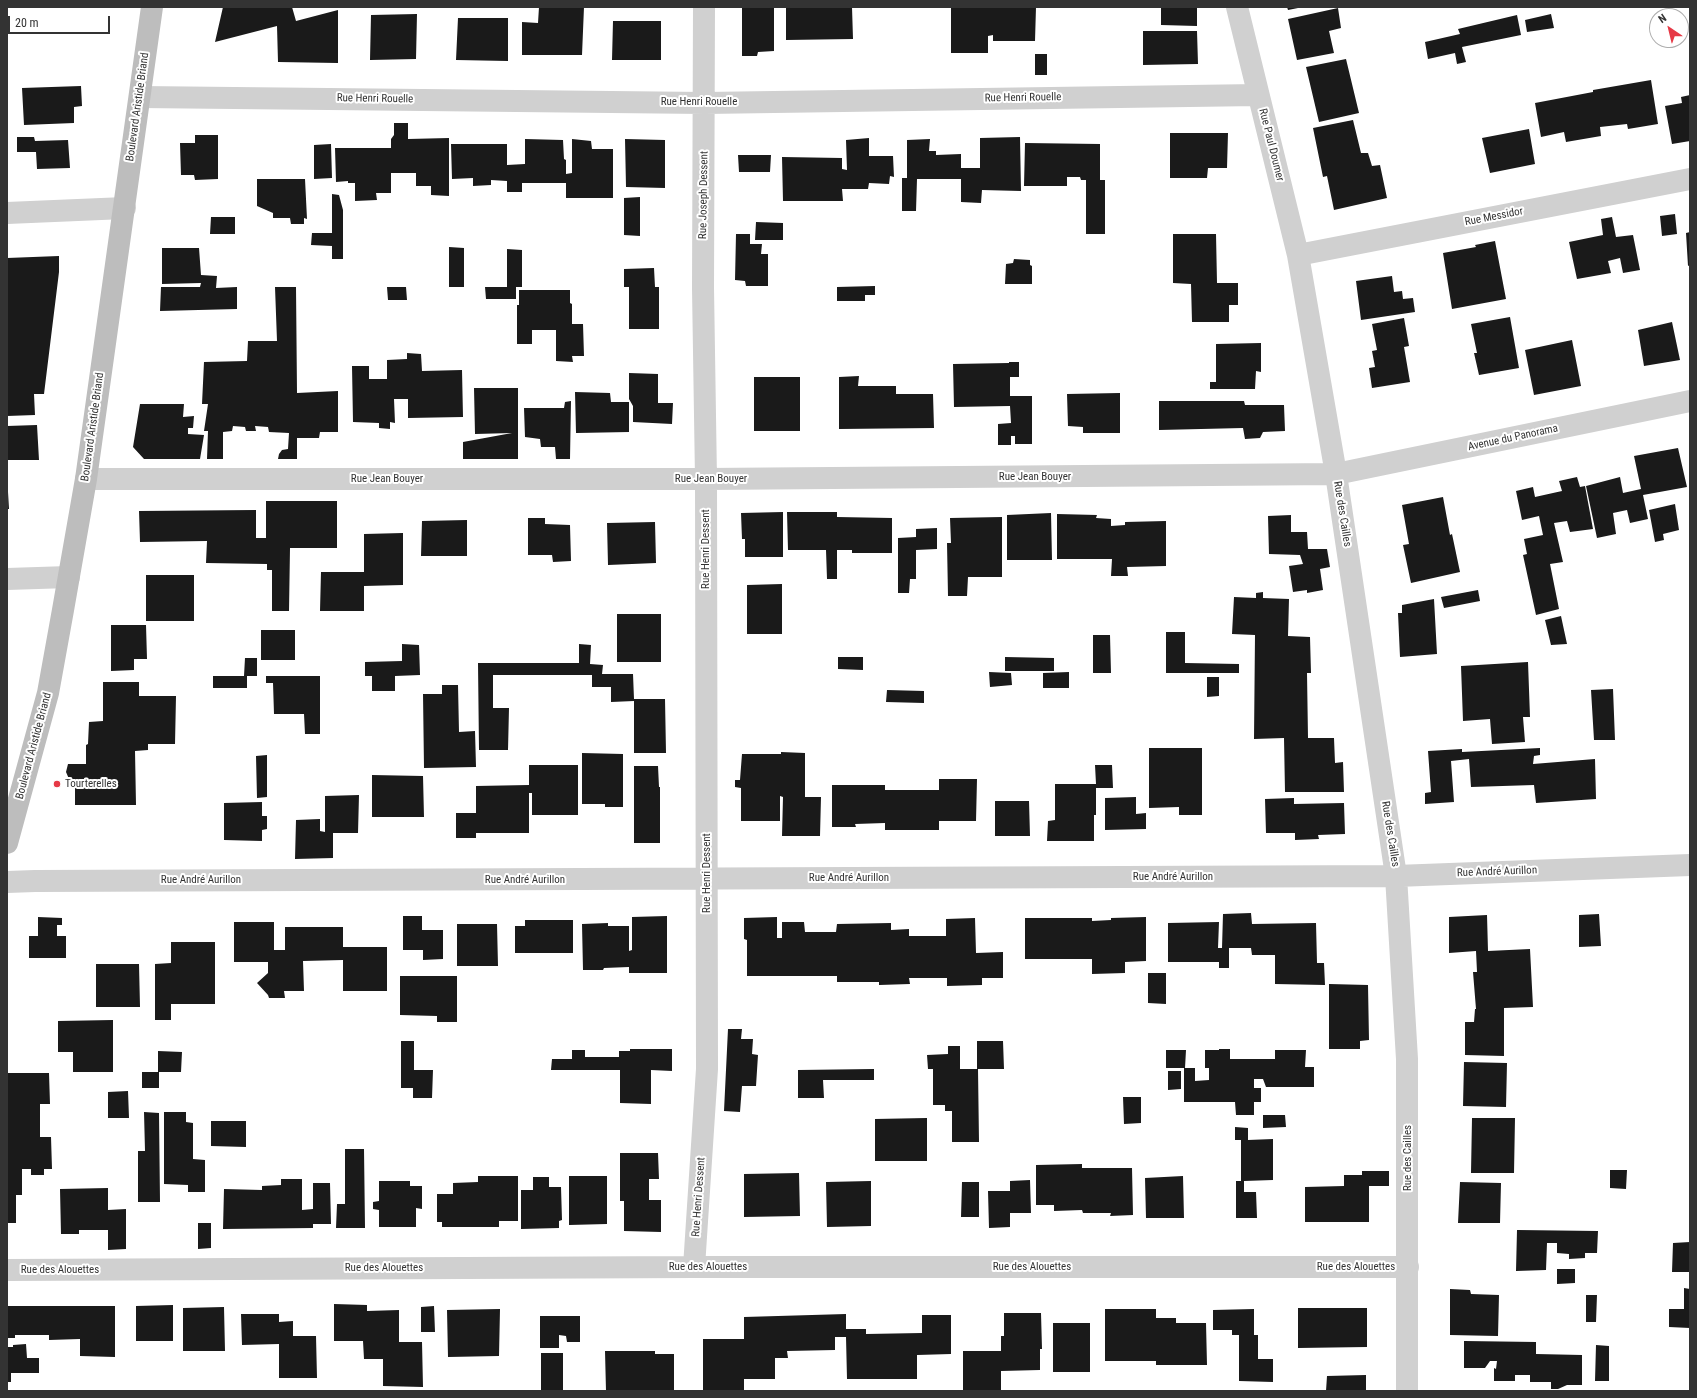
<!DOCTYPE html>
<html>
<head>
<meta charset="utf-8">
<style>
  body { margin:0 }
  #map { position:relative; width:1697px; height:1398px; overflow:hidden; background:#fff; font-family:"Roboto Condensed",sans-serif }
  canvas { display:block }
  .frame { position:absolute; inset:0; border:8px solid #333; pointer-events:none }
  .north { position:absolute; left:1649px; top:8px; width:40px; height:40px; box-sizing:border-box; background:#fff; border:1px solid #adadad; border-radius:50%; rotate:325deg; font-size:11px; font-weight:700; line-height:16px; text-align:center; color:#333 }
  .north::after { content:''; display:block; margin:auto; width:14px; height:18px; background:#e63946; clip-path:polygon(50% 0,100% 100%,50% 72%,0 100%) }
  .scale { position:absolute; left:8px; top:16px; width:102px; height:18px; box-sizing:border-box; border:2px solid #333; border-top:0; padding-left:5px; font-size:12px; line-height:14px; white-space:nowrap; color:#333; -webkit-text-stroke:3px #fff; paint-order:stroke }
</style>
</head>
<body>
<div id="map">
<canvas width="1697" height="1398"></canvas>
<div class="frame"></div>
<div class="north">N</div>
<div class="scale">20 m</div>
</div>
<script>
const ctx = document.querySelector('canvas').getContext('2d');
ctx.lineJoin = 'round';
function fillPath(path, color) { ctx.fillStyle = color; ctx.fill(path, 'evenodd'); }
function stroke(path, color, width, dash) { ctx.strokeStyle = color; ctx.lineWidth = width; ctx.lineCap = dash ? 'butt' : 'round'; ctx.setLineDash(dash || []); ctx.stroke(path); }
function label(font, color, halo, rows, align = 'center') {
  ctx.font = font + ' "Roboto Condensed",sans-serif'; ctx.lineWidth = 4; ctx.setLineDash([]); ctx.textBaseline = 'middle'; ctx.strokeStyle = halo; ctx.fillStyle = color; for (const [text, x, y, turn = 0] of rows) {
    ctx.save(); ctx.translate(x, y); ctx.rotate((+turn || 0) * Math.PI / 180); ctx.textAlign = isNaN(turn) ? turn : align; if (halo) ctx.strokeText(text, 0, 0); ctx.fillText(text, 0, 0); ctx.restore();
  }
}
const building = new Path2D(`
  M223 7H292L296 21 338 10V63L278 62 277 26 215 42Z
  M539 7H584L582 55H522V22L538 23Z
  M742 7H774V51L758 52 757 56H742Z
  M786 7H852L853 39 786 40Z
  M951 7H1036L1035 41H993V35L988 36V53H951Z
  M1161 7 1197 8V26L1161 25Z
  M1287 7H1298V8L1288 10Z
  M1338 8 1341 28 1329 31 1334 53 1297 60 1288 19Z
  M417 14 416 59 370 60 371 15Z
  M1551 14 1554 28 1527 32 1525 20Z
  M1517 15 1521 35 1462 47 1466 62 1457 64 1455 53 1428 59 1425 42 1460 34 1458 29Z
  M458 18H508V61L456 60Z
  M613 21H661V60H612Z
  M1143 31H1197L1198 64 1143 65Z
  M1035 54H1047V75H1035Z
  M1346 59 1359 113 1319 122 1306 67Z
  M1651 80 1658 124 1628 129 1627 124 1600 127 1601 136 1566 142 1564 132 1541 137 1535 103 1593 92V90Z
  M81 86 82 106 74 107V123L24 125 22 88Z
  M1690 95V141L1672 144 1665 106 1682 103 1681 97Z
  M1353 120 1361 153H1368L1372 166 1380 165 1387 198 1334 210 1327 176 1323 177 1313 128Z
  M394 123H408V139L449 138V196L431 195V186H416V173H391V193H376L377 200 355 201V183H348V181L336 182 335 148H391V139L394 135Z
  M1529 129 1535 164 1490 173 1482 138Z
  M1170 133H1228L1227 168H1208L1207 178H1170Z
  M195 135H218V179L195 180 194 175H181L180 143H195Z
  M17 137H34L35 141 68 140 70 168 37 169 36 152H17Z
  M1020 137 1021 191 982 190 981 203 961 202V179H917L916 211H902V178H907V140L930 139 929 151H936V155L961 154V168H980V138Z
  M869 138V156H893L894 177 890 176 889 184 869 183 868 189H842L843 201H783L782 157 842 158V169L847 170 846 140Z
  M525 139 563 140 564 159 566 160V174L572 173V139L591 141 592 149H613V198H566V183H522V192H507V181L491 180V185L473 186V178L452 179 451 144H507V165L525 164Z
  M625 139 665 140V188L626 187Z
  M1025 143 1100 144V180H1105V234H1086V180H1081L1080 177H1067V186H1024Z
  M331 144 332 178 314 179V145Z
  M738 155H771L770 172H739Z
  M257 179H305L307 219 304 218V224H291L290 218H273V213L257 206Z
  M332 194 339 195 343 210V259H332V246L311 245 312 233H332Z
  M640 197V236L624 235V198Z
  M1675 214 1677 234 1662 236 1660 216Z
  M211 217H235V234H210Z
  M1612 217 1616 237 1633 235 1640 270 1623 273 1620 258 1608 261 1611 273 1577 279 1569 242 1603 235 1601 219Z
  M756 222 783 223V240H755Z
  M1690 232V265L1688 266 1686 233Z
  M736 234H750V244H762L761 254H768V286H746L745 281 735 280Z
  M1173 234H1216L1217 283H1238V305H1229V322H1192L1191 284 1173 283Z
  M1495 241 1506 299 1452 309 1443 253 1476 247 1475 245Z
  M449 247 464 248V287H449Z
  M162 248H199L201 275 217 276 216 288 237 287V309L160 311 161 287H200L201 283 162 284Z
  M507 249 522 250V287H516V299H486L485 287H507Z
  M59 256V272L44 394H34L35 415 7 416V258Z
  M1014 259 1030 260V265L1032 266V284H1005L1006 264 1013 263Z
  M654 268 655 287H659V329H629V287H624V269Z
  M1392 276 1394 292 1402 291 1403 299 1413 298 1415 312 1361 320 1356 281Z
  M875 286V295H865V301H837V287Z
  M275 287H296L297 393 338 391V432H320L319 438H297V459H278L279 454 282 450 288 449 289 433 269 432 268 427 255 426 256 431H246L245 427 233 426 232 431 223 432V459H207L208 431H204L208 404H202L204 362 247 361 248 341H277Z
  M387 287H406L407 300H388Z
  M519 290H570V303L572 304V324H583L584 356H572L573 362 556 361V330H532V344H517V305H519Z
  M1510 317 1519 368 1479 375 1474 353H1477L1471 324Z
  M1404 318 1409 346 1404 347 1410 382 1372 388 1369 368 1375 367 1372 351 1377 350 1372 324Z
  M1672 322 1680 360 1644 366 1638 330Z
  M1572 340 1581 386 1534 395 1525 350Z
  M1261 343V372L1256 371 1255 389H1210V382H1216V344Z
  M407 353 421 354 422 371 462 370 463 417 408 418V399H394L395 423 390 422V429L379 428V423L353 422 352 366H369V379H387V360L407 359Z
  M1009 362H1019V377H1010V396H1032V444H1015V436H1011V445H998V424L1011 423 1010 406 954 407 953 364 1009 363Z
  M629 373 658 374V403H673L672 424 633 422V406L629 399Z
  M859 376 858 386H896V394H933L934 428 839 429V377Z
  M754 377H800V431H754Z
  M474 388H518V459H463V442L512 433 475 434Z
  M575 392 610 393 611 402H629V432L576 433Z
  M1120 393V433H1083V427L1068 426 1067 394Z
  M571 401 570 459H556L555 447H541L540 439 525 437 524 408H564L565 402Z
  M1159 401H1244L1245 405H1284L1285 431 1263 432 1260 438 1245 439 1243 428 1159 430Z
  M140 404H184L183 417 194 416 193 428H188V434L204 435 200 459H144L133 447Z
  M37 425 39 460H7V426Z
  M1678 448 1687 487 1643 495 1648 519 1630 523 1627 510 1613 513 1616 534 1597 538 1586 486 1620 477 1623 493 1641 489 1634 456Z
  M1577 477 1580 487 1585 486 1593 529 1570 532 1567 521 1554 523 1563 562 1550 564 1559 609 1536 615 1523 555 1527 554 1524 539 1543 535 1539 516 1522 520 1516 491 1533 487 1535 497 1562 491 1559 481Z
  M7 492H8L9 509H7Z
  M1443 497 1450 535 1452 534 1460 572 1411 583 1403 545 1409 544 1402 505Z
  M266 501H337V548H290L289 611H272V570H267V564L206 563 207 541 140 542 139 511 256 510V538H266Z
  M1675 504 1679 530 1663 534 1664 540 1655 542 1649 510Z
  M783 512V557H745V539H742L741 513Z
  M787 512H837V517L892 518V553H852V550H837V579H827L826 550H788Z
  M1051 513 1052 560H1007V515Z
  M1057 514 1097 515 1096 518 1111 519V526L1125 525V522L1166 521V566L1127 567 1128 576H1111L1112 559H1057Z
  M1291 515V532H1307L1308 549H1327L1330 567 1320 569 1323 590 1307 593V590L1293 592 1289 566 1303 564 1300 555 1269 554 1268 516Z
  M1002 517V577H968L967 596H948L947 543H951L950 518Z
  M528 518H545V524L570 525 571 561 553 562 552 555H528Z
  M467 520V556H421L422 521Z
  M655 522 656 563 608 565 607 523Z
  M937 528V549L916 550V579H910L909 593H898V538L916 537V529Z
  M403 533V585L364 586V611H320L321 572H364V534Z
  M146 575H194V621H146Z
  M782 584V634H747V585Z
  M1478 590 1480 601 1444 608 1441 597Z
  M1263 592V598L1289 599 1288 636 1310 637 1311 673H1307L1308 738H1334L1335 763 1343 762 1344 792H1285L1284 738 1254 739 1255 635 1232 634 1234 597 1256 598V593Z
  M1434 599 1437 654 1400 657 1398 613H1402V605Z
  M617 614H661V662H617Z
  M1561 616 1567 644 1551 645 1545 620Z
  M111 625H146L147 659H134V670L111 671Z
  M261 630H295V660H261Z
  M1166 632H1185V663L1239 664V673H1166Z
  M1093 635H1110L1111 673H1093Z
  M402 644 419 645 420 675 395 676V691H372V676H365V662L402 661Z
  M579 644 591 645 590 664 603 665 602 674H633L634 699H665L666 753H634V701L611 702V687H592V675H493V708H509L508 750H479L478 663H579Z
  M838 657H863V670L838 669Z
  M1005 657 1054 658V671H1005Z
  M245 658H257V676H247V688H213V676H244Z
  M1528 662 1530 717H1523L1525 742 1492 744 1490 719 1463 721 1461 666Z
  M989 672 1011 673 1012 685 990 687Z
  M1069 672V688H1043V673Z
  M266 676H320V734H305L304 714H274L273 683H266Z
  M1207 677H1219V696L1207 697Z
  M103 682H139V696H176L175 744H148V750L135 751 136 805H75V779H69L66 772 68 764H86V745L88 744 89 722 103 721Z
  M442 685H458L459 732 475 731 476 767 424 768 423 694H442Z
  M1613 689 1615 740H1594L1591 690Z
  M887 690 924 691V703L886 702Z
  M1149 748H1202V815H1179V807L1149 808Z
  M1540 748V755L1534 756 1533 764 1595 759 1596 799 1536 803 1534 785 1471 787 1469 759 1451 761 1454 802 1425 804V793L1431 792 1428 751 1462 749V752Z
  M781 752 805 753V797H821L820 836H782L783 797 780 796V821H741V788L735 787V780H740L742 754H781Z
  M582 753 623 754V807H605V804H582Z
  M267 755V797L257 798 256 756Z
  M529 765H578V815H532V793H529V833H476V838H456V813H476V786L529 785Z
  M1095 765H1112L1113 788H1096V815H1094V841H1047L1048 821 1055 820V784H1096Z
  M634 766H658L659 787H660V843H634Z
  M372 775 423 776 424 817H372Z
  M939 779H977L976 821H939V830H885V823L855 824 856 827H832V785H885V790H939Z
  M359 795 358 833H333V858L295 859 296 820 320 819V831L325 832V796Z
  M1136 797V814L1146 813V829L1105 830V798Z
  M1294 798V804L1344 803 1345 834 1318 835 1319 839 1295 840V833H1266L1265 799Z
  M995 801H1029L1030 836H995Z
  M262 802V816H267V829L262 830V841L224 840V803Z
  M1251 913 1252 924 1316 923 1317 963H1324L1325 985 1275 984V955H1252L1251 948H1229V968H1219V962H1168V923L1219 922 1218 948H1222L1223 914Z
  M1599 914 1601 946 1579 947V915Z
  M1487 915 1488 951 1530 949 1533 1007 1504 1008V1056L1465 1055V1022H1474L1475 1009H1476L1473 972H1477L1476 951 1449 953V917Z
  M403 916H422V930H443V959L423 960V950H403Z
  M667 916V973H629V967L604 968 603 970H583L582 924 608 923V926H629V951L632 950V917Z
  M38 917 62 918V925H57V936H66V958H29V936H38Z
  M777 917V938H782V922H804L805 932H836L837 924 891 923V930L909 929V936H946V919L975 918 976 953 1003 952V978H982V985L947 986V978H909L910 984 879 985V982H837V976H747V940L744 939V918Z
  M1146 917V961L1125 962V973L1092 974V959H1025V918H1092V921L1111 920V918Z
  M525 920H573V953H515V926H525Z
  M234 922H274V950H285V927H343V947H387V991H343V960L303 961 304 991H284L285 998H269L268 995 257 983 268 973V962H234Z
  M457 924H497L498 966H457Z
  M171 942H215V1004H171V1020H155V964L171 963Z
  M96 964H139L140 1007H96Z
  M1148 973H1166V1004L1148 1003Z
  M400 976H457V1022H437V1016L400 1015Z
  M1329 984 1368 985 1369 1040 1360 1041V1049H1329Z
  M113 1020V1072H73V1052H58V1021Z
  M728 1029H742L741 1039H753L752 1054 758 1055 756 1086H742L740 1112 724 1111Z
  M401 1041H414V1070H433L432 1098H413V1088H401Z
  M977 1041H1003L1004 1069H978L979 1142H952V1111H945V1105H933V1069H928L927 1055 948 1054V1046H960V1069H977Z
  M630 1049H672V1071L651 1070V1104L620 1103V1070H551L552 1059H572V1050H585V1057H619V1051H630Z
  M1219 1049H1230V1059H1275V1050H1306L1305 1067H1314V1087H1266L1263 1079H1254V1088H1261V1102H1254V1115H1236L1235 1102H1184V1068H1166V1050H1186L1185 1068H1195V1081L1209 1080V1068H1205V1050H1219Z
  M158 1051 182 1052 181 1072H159V1088H142V1072H158Z
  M1464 1062 1507 1063 1506 1107 1463 1106Z
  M874 1069V1080H823L824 1098H798V1070Z
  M1168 1071H1181V1089L1168 1090Z
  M7 1073H49L50 1104H40V1137H51L52 1169H44V1175H31V1169H22V1195H16V1223H7Z
  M128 1091 129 1118H108V1092Z
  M1123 1097H1141V1123L1124 1124Z
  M144 1112 159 1113 160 1202H138V1151H145Z
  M164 1112H186V1122L193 1123V1159L205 1160V1192H188V1185L164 1184Z
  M1263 1115H1285L1286 1127 1263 1128Z
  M927 1118V1161H875V1119Z
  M1472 1118H1515L1514 1173H1471Z
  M211 1121H246V1147L211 1146Z
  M1235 1127 1248 1128V1140L1273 1139V1180L1244 1181V1192H1256L1257 1218H1236V1181H1241V1140H1235Z
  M345 1149H364L365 1228H336L337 1204H345Z
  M620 1153H658L659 1179H649V1200H661V1232L624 1231V1201H620Z
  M1082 1164V1168H1132L1133 1215 1110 1216 1111 1213H1083L1082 1210 1054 1211V1205H1036V1165Z
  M1610 1170H1627L1626 1189 1610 1188Z
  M1362 1171H1389V1186H1369V1222H1305V1187L1344 1186V1175H1362Z
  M799 1173 800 1216 744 1217V1174Z
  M478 1176H518V1221H499V1227H442V1222H437V1194H453V1183L478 1182Z
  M569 1176H607V1224L569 1225Z
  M1183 1176 1184 1218H1146L1145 1178Z
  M533 1177H549V1187H561L562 1220 559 1221V1228L521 1229V1190H533Z
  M281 1179H302V1210L313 1209V1183H330L331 1224H313V1228L223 1229 224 1189 262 1190V1186L281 1185Z
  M1030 1180 1031 1213H1010V1227L989 1228 988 1191H1010V1181Z
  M379 1181H410V1186H422V1209L416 1208V1227H379V1210L373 1209V1202L379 1201Z
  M871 1181V1226L827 1227 826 1182Z
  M962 1182H979V1217H961Z
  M1460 1182 1501 1183 1500 1223H1458Z
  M108 1188V1210L126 1209V1249L108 1250V1230H79V1234H61L60 1189Z
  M198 1223H211V1248L198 1249Z
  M1517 1230 1598 1231 1597 1253H1585V1258L1569 1259V1254L1557 1253V1243H1547L1546 1270 1516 1271Z
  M1690 1242V1272H1672L1673 1243Z
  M1557 1269H1575V1283L1557 1284Z
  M1684 1288 1690 1289V1328L1669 1327V1309H1684Z
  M1450 1289 1470 1290 1471 1294 1499 1295 1498 1336 1450 1335Z
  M1586 1295H1597L1596 1322H1586Z
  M334 1304 367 1305V1311L399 1310V1342H422L423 1387 383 1386V1359H364L363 1341H334Z
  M173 1305V1341H136V1306Z
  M7 1306H115V1357L80 1356V1339L49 1340V1335H15V1338H7Z
  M434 1306 435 1332H421V1307Z
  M224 1307 225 1351H183V1308Z
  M1298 1308H1367V1347L1298 1348Z
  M500 1309 499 1356 448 1357 447 1310Z
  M1105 1309H1156V1318H1176V1323H1206L1207 1365H1156V1361H1105Z
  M1254 1309V1335H1258V1359H1273V1382L1239 1381V1335H1232V1330H1213V1310Z
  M1004 1313H1041L1042 1349H1040V1370L1001 1371V1391H963V1351H1001V1336H1004Z
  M241 1314H279V1322L293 1321V1336H316L317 1378H279V1344L242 1345Z
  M846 1314V1329H866V1334L922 1333V1315H951V1354L917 1355V1379H847L846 1337H835V1350L787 1351 788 1358H775V1379H744V1391H703V1339H744V1317Z
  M540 1316H580V1342H567L566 1336 559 1335V1348H540Z
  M1053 1323H1090V1372H1053Z
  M1464 1341 1536 1342V1354L1582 1355V1385H1567L1558 1389H1551V1382H1530V1375H1515V1381H1494V1368L1496 1369 1497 1361H1490L1485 1368H1464Z
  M26 1344 27 1358H39V1373H11V1382H7V1347H13V1345Z
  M1596 1345 1609 1346V1381H1595Z
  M605 1351H655V1354H674V1391H606Z
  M541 1353H563V1391H541Z
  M1366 1375V1391H1326L1327 1376Z`);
const minor = new Path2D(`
  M1237 7 1298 255 1336 474 1396 876 1407 1059V1391
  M140 97 705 103 1258 95
  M7 213 125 208
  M1298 255 1690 179
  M86 479H706L1336 474 1690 401
  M7 579 69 577
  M7 882 35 881 1396 876 1690 865
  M694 1267 707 1069 706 479 703 288 704 7
  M7 1270 694 1267H1408`);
const secondary = new Path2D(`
  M7 843 48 693 63 610 86 479 152 7`);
const markers = [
  [57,784,4,"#e63946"]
];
const streetNames = [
  ["Rue Henri Rouelle",1023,98,-1],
  ["Rue Henri Rouelle",375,99,1],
  ["Rue Henri Rouelle",699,102],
  ["Boulevard Aristide Briand",138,107,-82],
  ["Rue Paul Doumer",1271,145,76],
  ["Rue Joseph Dessent",704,195,-89],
  ["Rue Messidor",1494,217,-11],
  ["Boulevard Aristide Briand",93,427,-82],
  ["Avenue du Panorama",1513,438,-12],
  ["Rue Jean Bouyer",1035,477],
  ["Rue Jean Bouyer",387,479],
  ["Rue Jean Bouyer",711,479],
  ["Rue des Cailles",1342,514,81],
  ["Rue Henri Dessent",706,549,-90],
  ["Boulevard Aristide Briand",34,746,-75],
  ["Rue des Cailles",1390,834,81],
  ["Rue André Aurillon",1497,872,-2],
  ["Rue Henri Dessent",707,873,-90],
  ["Rue André Aurillon",1173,877],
  ["Rue André Aurillon",849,878],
  ["Rue André Aurillon",201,880],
  ["Rue André Aurillon",525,880],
  ["Rue des Cailles",1408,1158,-90],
  ["Rue Henri Dessent",699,1197,-86],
  ["Rue des Alouettes",708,1267],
  ["Rue des Alouettes",1032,1267],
  ["Rue des Alouettes",1356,1267],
  ["Rue des Alouettes",384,1268],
  ["Rue des Alouettes",60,1270]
];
const poiNames = [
  ["Tourterelles",65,784]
];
fillPath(building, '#1a1a1a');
stroke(minor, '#d0d0d0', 22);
stroke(secondary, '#bdbdbd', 22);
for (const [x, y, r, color] of markers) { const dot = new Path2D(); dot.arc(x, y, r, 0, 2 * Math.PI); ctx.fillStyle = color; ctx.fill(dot); stroke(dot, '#fff', 1.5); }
label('11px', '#333', '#fff', streetNames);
label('11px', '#333', '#fff', poiNames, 'left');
</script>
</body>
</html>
